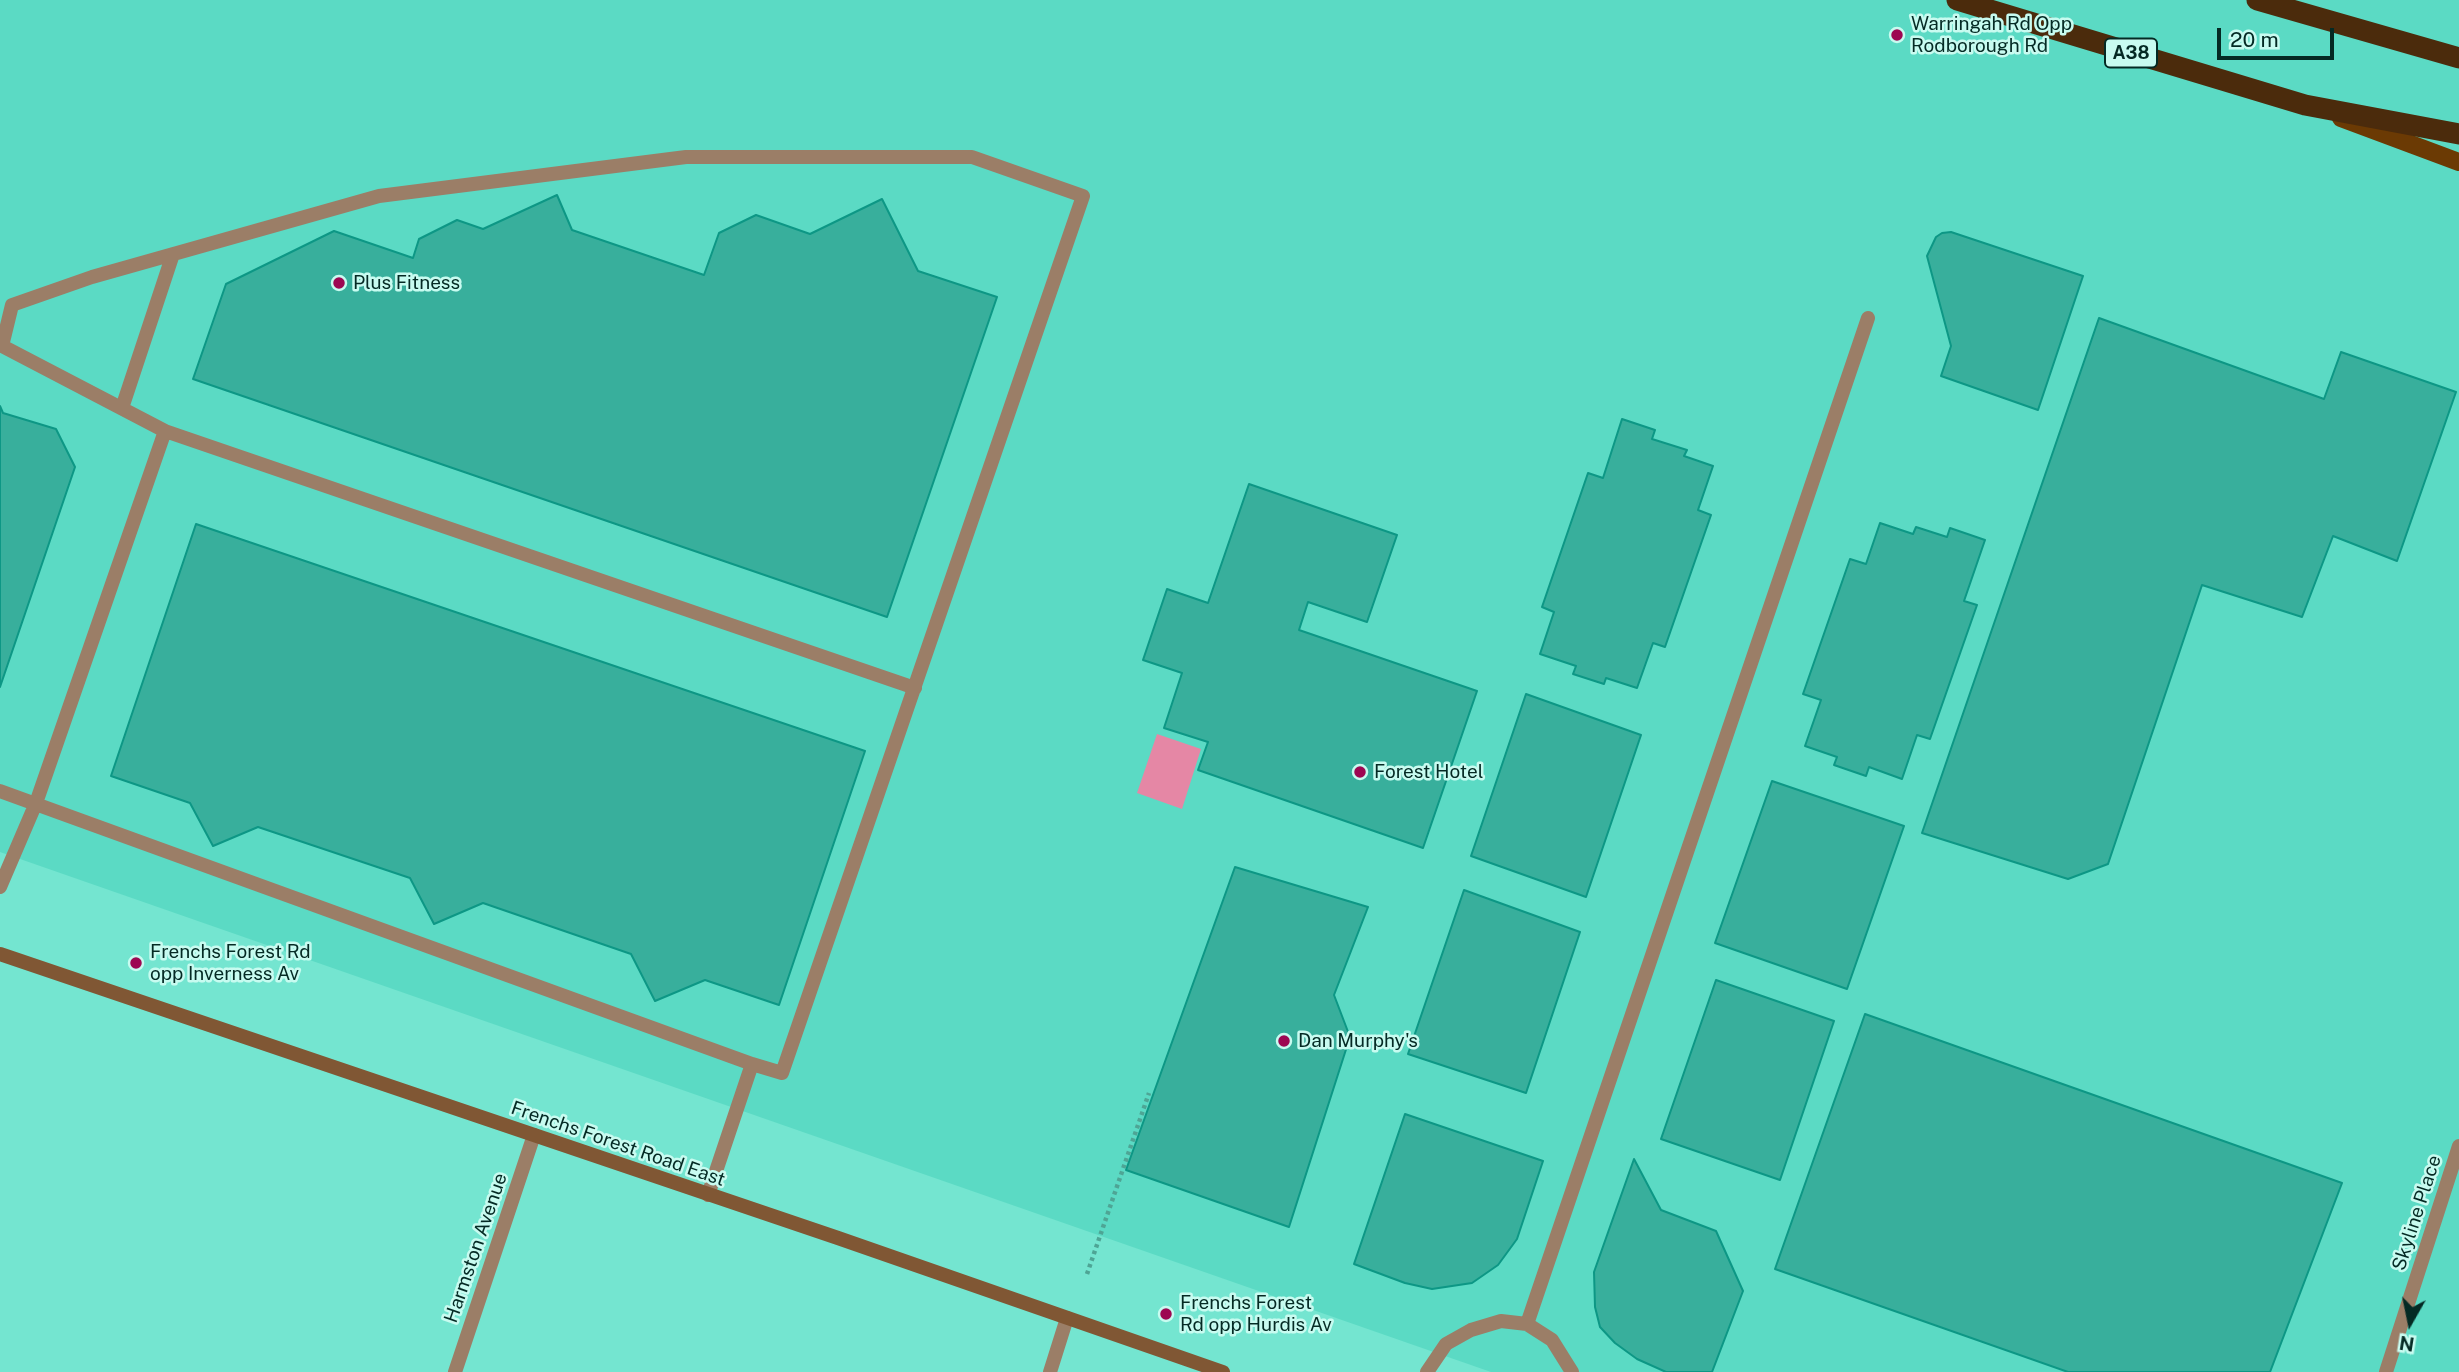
<!DOCTYPE html>
<html>
<head>
<meta charset="utf-8">
<style>
  body { margin:0 }
  #map { position:relative; width:2459px; height:1372px; overflow:hidden; background:#74e5d0; font-family:"Public Sans",sans-serif }
  canvas { display:block }
  .north { position:absolute; left:2375px; top:1288px; width:70px; height:70px; -webkit-text-stroke:5px #c8fbf0; paint-order:stroke; rotate:189deg; font-size:19px; font-weight:700; line-height:28px; text-align:center; color:#042a24 }
  .north::after { content:''; display:block; margin:auto; width:24px; height:32px; background:#042a24; clip-path:polygon(50% 0,100% 100%,50% 72%,0 100%) }
  .scale { position:absolute; left:2217px; top:28px; width:117px; height:32px; box-sizing:border-box; border:4px solid #042a24; border-top:0; padding-left:9px; font-size:21px; line-height:24px; white-space:nowrap; color:#042a24; -webkit-text-stroke:5px #c8fbf0; paint-order:stroke }
</style>
</head>
<body>
<div id="map">
<canvas width="2459" height="1372"></canvas>
<div class="north">N</div>
<div class="scale">20 m</div>
</div>
<script>
const ctx = document.querySelector('canvas').getContext('2d');
ctx.lineJoin = 'round';
function fillPath(path, color) { ctx.fillStyle = color; ctx.fill(path, 'evenodd'); }
function stroke(path, color, width, dash) { ctx.strokeStyle = color; ctx.lineWidth = width; ctx.lineCap = dash ? 'butt' : 'round'; ctx.setLineDash(dash || []); ctx.stroke(path); }
function label(font, color, halo, rows, align = 'center') {
  ctx.font = font + ' "Public Sans",sans-serif'; ctx.lineWidth = 5; ctx.setLineDash([]); ctx.textBaseline = 'middle'; ctx.strokeStyle = halo; ctx.fillStyle = color; for (const [text, x, y, turn = 0] of rows) {
    ctx.save(); ctx.translate(x, y); ctx.rotate((+turn || 0) * Math.PI / 180); ctx.textAlign = isNaN(turn) ? turn : align; if (halo) ctx.strokeText(text, 0, 0); ctx.fillText(text, 0, 0); ctx.restore();
  }
}
const built = new Path2D(`
  M0 0H2459V1372H1491L0 852Z`);
const green = new Path2D(`
  M1157 734 1201 749 1182 809 1137 793Z`);
const building = new Path2D(`
  M557 195 572 230 704 275 719 233 756 215 810 234 882 199 918 271 997 297 887 617 193 379 226 284 334 231 413 258 419 239 457 220 483 229Z
  M1951 232 2083 276 2038 410 1941 376 1951 346 1927 256 1936 237 1942 233Z
  M2099 318 2324 399 2341 352 2456 392 2397 561 2333 536 2302 617 2202 585 2108 864 2068 879 1922 833Z
  M0 406 3 413 56 429 75 467 0 687Z
  M1622 419 1655 430 1652 439 1687 450 1684 456 1713 466 1698 510 1711 515 1665 647 1653 643 1637 688 1606 678 1604 684 1573 674 1576 666 1540 654 1554 612 1542 607 1588 473 1603 478Z
  M1249 484 1397 535 1367 622 1308 602 1299 630 1477 691 1423 848 1198 770 1208 742 1164 728 1182 673 1143 660 1167 589 1208 603Z
  M1880 523 1913 534 1916 527 1947 537 1950 528 1985 540 1964 601 1977 605 1930 739 1917 735 1902 779 1869 767 1866 776 1834 765 1837 757 1805 746 1821 700 1803 694 1850 559 1866 564Z
  M196 524 865 751 779 1005 705 980 655 1001 631 954 483 903 434 924 410 878 258 827 213 846 190 803 111 776Z
  M1526 694 1641 735 1586 897 1471 856Z
  M1772 781 1904 826 1847 989 1715 943Z
  M1235 867 1368 907 1334 995 1350 1037 1289 1227 1126 1170Z
  M1464 890 1580 932 1526 1093 1408 1054Z
  M1716 980 1834 1021 1780 1180 1661 1139Z
  M1865 1014 2342 1183 2270 1372H2068L1775 1269Z
  M1405 1114 1543 1161 1517 1239 1498 1265 1472 1283 1432 1289 1405 1283 1354 1264Z
  M1634 1159 1661 1210 1716 1231 1743 1291 1712 1372H1666L1637 1359 1615 1343 1600 1327 1595 1307 1594 1272Z`);
const path = new Path2D(`
  M1087 1274 1149 1093`);
const lane = new Path2D(`
  M122 408 173 254
  M0 791 752 1064 782 1073 1083 196 972 157H686L379 196 92 277 12 305 2 346 165 431
  M0 887 36 803 165 431 915 688
  M708 1195 752 1064
  M1527 1324 1868 318
  M1427 1372 1446 1344 1471 1330 1501 1321 1527 1324 1552 1340 1572 1372`);
const street = new Path2D(`
  M455 1372 534 1135
  M1050 1372 1067 1318
  M2386 1372 2459 1146`);
const secondary = new Path2D(`
  M0 954 838 1238 1223 1372`);
const primary = new Path2D(`
  M2341 118 2459 162`);
const highway = new Path2D(`
  M1957 0 2305 105 2459 134
  M2257 0 2459 58`);
const markers = [
  [1897,35,7,"#9d0752"],
  [339,283,7,"#9d0752"],
  [1360,772,7,"#9d0752"],
  [136,963,7,"#9d0752"],
  [1284,1041,7,"#9d0752"],
  [1166,1314,7,"#9d0752"]
];
const shields = [
  [2131,53,52]
];
const shieldNames = [
  ["A38",2131,53]
];
const poiNames = [
  ["Warringah Rd Opp",1911,24],
  ["Rodborough Rd",1911,46],
  ["Plus Fitness",353,283],
  ["Forest Hotel",1374,772],
  ["Frenchs Forest Rd",150,952],
  ["opp Inverness Av",150,974],
  ["Dan Murphy's",1298,1041],
  ["Frenchs Forest",1180,1303],
  ["Rd opp Hurdis Av",1180,1325]
];
const streetNames = [
  ["Frenchs Forest Road East",618,1144,19],
  ["Skyline Place",2417,1213,-72],
  ["Harmston Avenue",476,1248,-71]
];
fillPath(built, '#5bdac4');
fillPath(green, '#e587a5');
fillPath(building, '#38af9c');
stroke(building, '#0d9785', 2);
stroke(path, '#4ea595', 4.5, [3.5, 3.5]);
stroke(lane, '#9b7e67', 14);
stroke(street, '#9b7e67', 14);
stroke(secondary, '#805734', 14);
stroke(primary, '#6b3a04', 18);
stroke(highway, '#4b2b0c', 21);
for (const [x, y, r, color] of markers) { const dot = new Path2D(); dot.arc(x, y, r, 0, 2 * Math.PI); ctx.fillStyle = color; ctx.fill(dot); stroke(dot, '#c8fbf0', 2.5); }
for (const [x, y, w] of shields) { const box = new Path2D(); box.roundRect(x - w / 2, y - 14.5, w, 29, 5); ctx.fillStyle = '#c8fbf0'; ctx.fill(box); stroke(box, '#042a24', 2); }
label('bold 18px', '#042a24', null, shieldNames);
label('19px', '#042a24', '#c8fbf0', poiNames, 'left');
label('19px', '#042a24', '#c8fbf0', streetNames);
</script>
</body>
</html>
